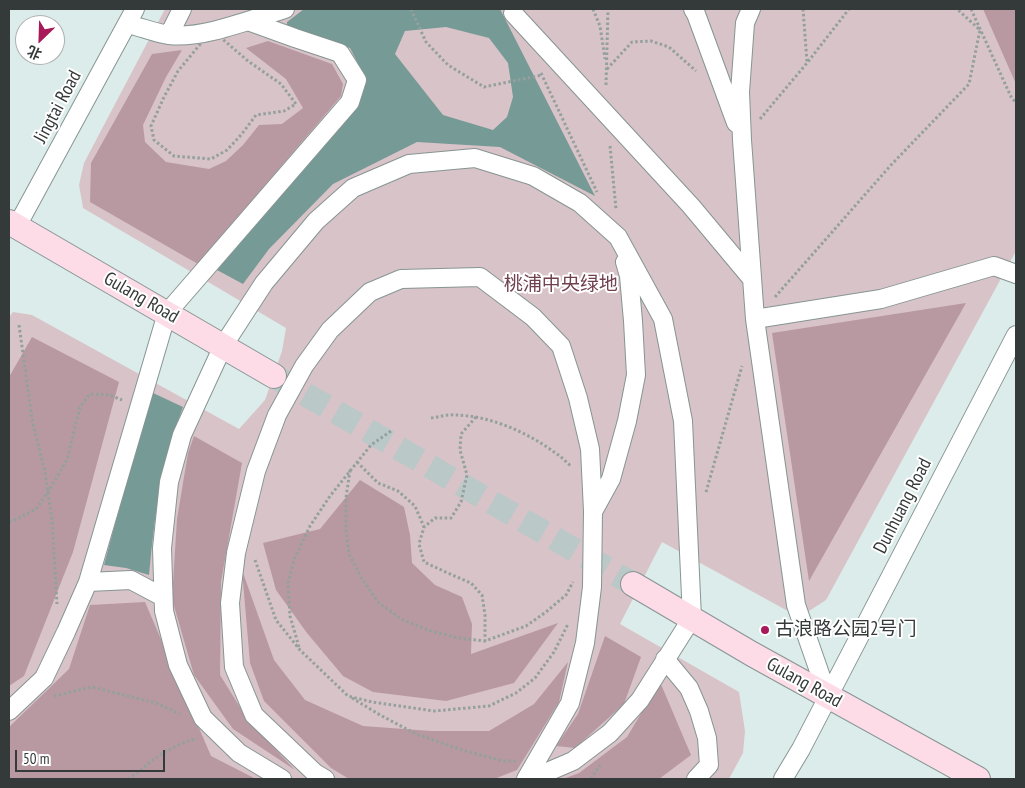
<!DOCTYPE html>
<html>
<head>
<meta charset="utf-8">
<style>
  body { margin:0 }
  #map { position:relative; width:1025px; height:788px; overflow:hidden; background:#dcecea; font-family:"PT Sans Narrow","Noto Sans SC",sans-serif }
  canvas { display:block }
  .frame { position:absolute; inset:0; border:10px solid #343a39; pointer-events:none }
  .north { position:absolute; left:15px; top:15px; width:50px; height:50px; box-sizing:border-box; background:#fff; border:1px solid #aeb0b0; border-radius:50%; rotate:204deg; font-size:14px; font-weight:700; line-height:20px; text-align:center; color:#343a39 }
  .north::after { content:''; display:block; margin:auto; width:18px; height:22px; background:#a81959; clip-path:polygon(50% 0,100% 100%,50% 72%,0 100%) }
  .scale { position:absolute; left:15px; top:750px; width:150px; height:22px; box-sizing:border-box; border:2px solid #343a39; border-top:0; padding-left:6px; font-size:15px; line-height:18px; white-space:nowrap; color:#343a39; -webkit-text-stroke:4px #fff; paint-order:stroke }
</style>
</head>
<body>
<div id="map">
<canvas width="1025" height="788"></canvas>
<div class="frame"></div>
<div class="north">北</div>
<div class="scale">50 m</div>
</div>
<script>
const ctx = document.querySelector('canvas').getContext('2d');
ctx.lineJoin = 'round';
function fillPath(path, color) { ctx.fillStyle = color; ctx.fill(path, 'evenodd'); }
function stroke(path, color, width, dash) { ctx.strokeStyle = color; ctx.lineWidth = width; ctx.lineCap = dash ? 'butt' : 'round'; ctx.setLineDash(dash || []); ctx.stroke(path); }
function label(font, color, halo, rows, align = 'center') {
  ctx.font = font + ' "PT Sans Narrow","Noto Sans SC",sans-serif'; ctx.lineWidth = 4; ctx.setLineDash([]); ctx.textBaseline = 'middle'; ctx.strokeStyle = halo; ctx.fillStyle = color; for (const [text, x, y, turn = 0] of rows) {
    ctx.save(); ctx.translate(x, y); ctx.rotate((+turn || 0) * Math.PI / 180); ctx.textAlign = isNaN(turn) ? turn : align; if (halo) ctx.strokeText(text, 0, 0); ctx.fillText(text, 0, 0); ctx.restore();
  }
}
const green = new Path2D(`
  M165 9H1016V251L826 600 809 611 786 610 662 542 620 624 739 692 745 731 743 753 729 779H9V317L13 312 32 315 239 429 265 400 282 351 286 328 83 208 79 185 84 163Z`);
const forest = new Path2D(`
  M983 9H1016V84Z
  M268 41 332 64 343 84 341 96 198 264 90 202 91 163 152 54 182 50 166 77 143 125 145 142 166 162 209 169 226 161 243 145 259 125 282 124 303 108 286 79 246 48Z
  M966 303 809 581 772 333Z
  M32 337 119 382 73 552 24 676 9 686V377Z
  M194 436 242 463 221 582 220 675 248 720 295 770 233 729 194 675 172 599 177 519 188 453Z
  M360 480 404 507 410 535 412 563 435 585 462 597 472 624 471 654 558 623 514 683 446 701 373 692 343 676 307 633 276 590 263 543 320 529Z
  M242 570 274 660 305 700 363 726 431 731H489L534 704 568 662 559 702 517 770 494 779H349L331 768 264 701 250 663Z
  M145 602 211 756 256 779H9V727L69 669 90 605Z
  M605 636 641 657 624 704 575 748 556 746 578 714Z
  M660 682 691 755 659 779H563L579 773 627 737Z`);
const water = new Path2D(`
  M304 9H500L595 196 500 147 417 142 333 184 269 249 243 284 217 270 354 112 365 77 350 48 287 29V22ZM446 27 489 38 508 63 513 97 507 117 493 130 443 115 395 54 405 31Z
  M151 392 183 407C175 429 167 451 162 474 156 507 152 541 149 575L126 568 104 565Z`);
const secondaryTunnel = new Path2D(`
  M274 376 633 584`);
const path = new Path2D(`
  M411 9 426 42 448 65 484 87 542 75
  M593 9 600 26 605 59
  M803 9 807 62
  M971 9 1012 99 1016 102
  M212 30 248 61 281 84 296 104 284 111 256 115 241 135 227 150 211 159 174 156 154 140 151 126 164 97 178 71Z
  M607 69 632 42 651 41 669 47 696 71
  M541 73 597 192
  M606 85 608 9
  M760 119 807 63 849 9
  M610 146 616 209
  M775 297 891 165 969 84 980 30 957 9
  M19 325 32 419 45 472 52 520 57 604
  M476 417 461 434 460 450 467 475 461 502 451 518H435L424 527 419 544 424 562 450 574 471 583 482 595 485 615V641
  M431 418C439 417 447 414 454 415 488 415 527 432 554 452 561 456 566 462 572 467
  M357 462 378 483 398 491 415 506 424 527
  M350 470 346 498V531L349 554 362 579 379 603 403 620 431 631 458 638 485 641 526 626 546 612 566 595 573 582
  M706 492 742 366
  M9 522 19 518 36 509 48 492 67 460 80 407 90 394 110 395 122 400
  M255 560 276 620 300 650 348 696 372 702 434 711 489 706 516 693 535 678 554 652 568 624
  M299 647 290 616 288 583 295 557 310 526 330 496 371 445 391 431
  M54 696 92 687 156 703 180 714
  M352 698 380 715 416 734 462 750 503 761H517
  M128 779C140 772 146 764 157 757 166 751 188 739 197 739
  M591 779 600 765`);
const minor = new Path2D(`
  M693 9 696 14 736 123
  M751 9 745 23 740 92 742 140 755 319 796 605 828 697
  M513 13 691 206 752 279
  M127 24C141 27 155 33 169 35 203 39 252 19 285 9
  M169 35 182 9
  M17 226 135 9
  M755 319 881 299 994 266 1016 274
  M594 510 611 479 627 421 636 375 633 321 629 276 625 262
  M88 582 131 580 163 597
  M665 659 689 688 699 711 707 738 709 765 696 779
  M9 711 44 678 66 632 88 582 167 313 350 102 357 80 340 53 295 38 248 21
  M282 779 239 753 203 718 178 665 164 611 162 548 169 482 182 435 223 346 264 283 316 221 353 188 409 164 475 158 533 176 580 203 618 237 663 319 683 421 692 618 640 700 610 733 573 761 531 779
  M325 779 315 773 254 715 234 667 230 603 236 553 256 471 277 415 304 366 330 330 370 292 401 279 480 277 533 317 561 346 578 398 590 449 593 511 592 587 585 643 570 703 526 779
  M783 779 801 749 1016 335`);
const secondary = new Path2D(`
  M9 222 274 376
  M633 584 752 654 978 779`);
const markers = [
  [765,630,5,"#a81959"]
];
const streetNames = [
  ["Jingtai Road",58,107,-62],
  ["Gulang Road",141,298,30],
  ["Dunhuang Road",903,506,-63],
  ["Gulang Road",804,683,29]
];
const parkNames = [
  ["桃浦中央绿地",561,285]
];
const poiNames = [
  ["古浪路公园2号门",775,630]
];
fillPath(green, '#d8c3c8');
fillPath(forest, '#b999a1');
fillPath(water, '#769a95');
stroke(secondaryTunnel, '#bac8c7', 24, [24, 12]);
stroke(minor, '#869593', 20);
stroke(secondary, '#869593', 26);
stroke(path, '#94a09e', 3, [2.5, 2.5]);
stroke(minor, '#fff', 18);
stroke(secondary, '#fedce7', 24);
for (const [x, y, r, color] of markers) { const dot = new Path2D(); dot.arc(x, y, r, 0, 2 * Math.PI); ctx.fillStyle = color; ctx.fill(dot); stroke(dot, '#fff', 2); }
label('19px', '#343a39', '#fff', streetNames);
label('19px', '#714150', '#fff', parkNames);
label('19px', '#343a39', '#fff', poiNames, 'left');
</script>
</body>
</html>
